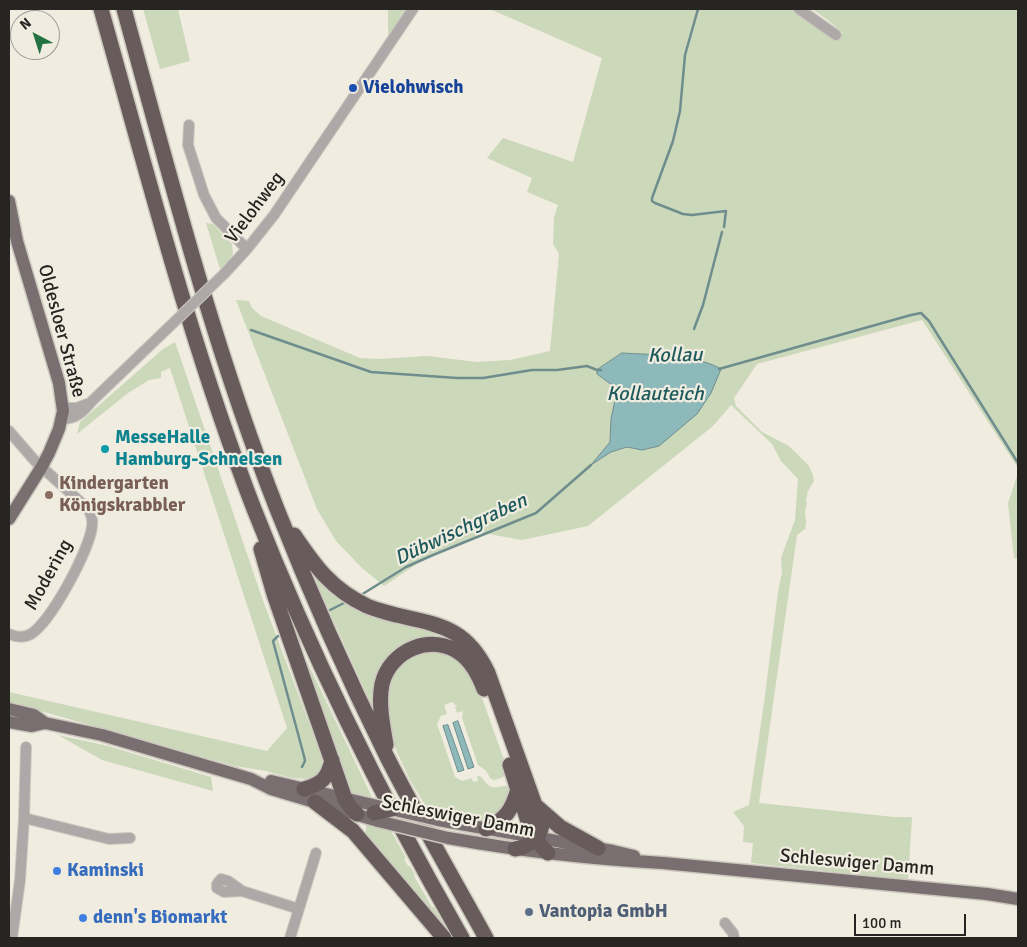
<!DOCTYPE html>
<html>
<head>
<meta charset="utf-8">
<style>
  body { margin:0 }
  #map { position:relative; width:1027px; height:947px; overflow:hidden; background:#f0ece0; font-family:Signika,sans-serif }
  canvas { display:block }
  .frame { position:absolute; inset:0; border:10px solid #262521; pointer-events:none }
  .north { position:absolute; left:10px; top:10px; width:50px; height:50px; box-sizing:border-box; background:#f0ece0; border:1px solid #9f9c94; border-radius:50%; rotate:320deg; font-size:14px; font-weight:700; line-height:20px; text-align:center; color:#262521 }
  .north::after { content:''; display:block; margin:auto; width:18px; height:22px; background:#227242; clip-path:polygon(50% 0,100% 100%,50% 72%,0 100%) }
  .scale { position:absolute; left:854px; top:914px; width:112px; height:22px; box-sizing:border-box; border:2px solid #262521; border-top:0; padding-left:6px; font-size:15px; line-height:18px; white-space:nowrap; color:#262521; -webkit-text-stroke:4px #f0ece0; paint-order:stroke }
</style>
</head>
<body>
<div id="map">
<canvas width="1027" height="947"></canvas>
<div class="frame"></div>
<div class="north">N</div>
<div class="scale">100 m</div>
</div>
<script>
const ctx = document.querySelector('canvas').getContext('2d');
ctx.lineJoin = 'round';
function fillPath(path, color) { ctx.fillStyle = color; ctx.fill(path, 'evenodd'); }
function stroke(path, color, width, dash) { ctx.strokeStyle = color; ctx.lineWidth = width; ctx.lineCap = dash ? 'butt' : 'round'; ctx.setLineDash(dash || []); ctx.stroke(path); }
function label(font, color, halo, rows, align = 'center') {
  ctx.font = font + ' Signika,sans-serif'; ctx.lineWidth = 4.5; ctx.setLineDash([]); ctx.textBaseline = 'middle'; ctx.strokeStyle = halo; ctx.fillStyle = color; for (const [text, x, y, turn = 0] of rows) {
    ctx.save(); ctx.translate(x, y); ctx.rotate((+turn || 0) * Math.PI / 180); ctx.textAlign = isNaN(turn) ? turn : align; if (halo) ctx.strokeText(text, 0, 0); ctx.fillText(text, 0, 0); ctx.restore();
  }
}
const green = new Path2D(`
  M143 9H178L190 61 160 69Z
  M389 9H406L388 37V10Z
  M490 9H795L835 41 843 33 825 18 812 9H1018V468L922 320 757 364 734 398 736 406 762 432 789 446 809 466 813 475 814 481 808 491 806 500 807 503 805 511 806 523 805 529 797 535 759 803 894 817H912L908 880 751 863 753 843 743 842 744 826 733 812 749 805 764 703 778 592 782 572 781 558 795 520 798 479 781 461 772 444 731 405 713 426 588 526 522 540 489 534 433 553 384 586 362 568 336 541 317 509 236 300 249 301 252 308 261 316 360 358 378 359 427 356 477 362 510 360 550 351 559 254 553 244 554 217 558 205 527 192 532 178 487 158 503 138 573 162 602 58ZM622 353 669 356 686 358 715 366 642 450 628 447 611 452 593 464 610 442 611 419 615 400 612 385 597 374 598 370Z
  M206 223 213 224 232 244 233 254 229 261 220 269Z
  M175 342 261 595 321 755C329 792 285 776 266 771 256 769 245 768 235 766L9 702V692L267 751 287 728 170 368 161 372V378L149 380 128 393 77 434 80 422 163 349Z
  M1018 473V559L1014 558 1008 503Z
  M307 562 324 581 427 625 450 639 437 635 419 637 406 642 398 647 387 658 381 668 378 719Z
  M443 651 464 664 477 684 507 768C508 776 501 779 494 780L491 779 486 771 478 765 462 718 463 711 457 713 455 707 457 706 456 705H455L453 702 444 705 447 714 441 716 437 724 455 777 462 781 472 778 473 782 478 781 477 776H480C483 778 484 781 486 783 493 792 503 784 511 786L506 808 489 819 475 821 428 810 410 780 397 752 389 731 385 715 390 681 399 664 417 652Z
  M303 653 372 797 349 792Z
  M58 735 108 746 211 777 213 791 102 760Z
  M368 824 391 831 406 858 404 859 408 866H410L415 875 414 876 432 907H434L452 938H449L366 836V825Z`);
const water = new Path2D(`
  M622 353C652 355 695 354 721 369L711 393 697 414 659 446 642 450 627 447 611 452 591 465 610 442 611 419 615 400 612 385 597 374V370Z
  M458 721 474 767 468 769 453 723Z
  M448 725 464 770 458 772 443 726Z`);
const stream = new Path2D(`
  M698 9 685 55 680 111 673 141 652 198V201L655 203 683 214 692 215 726 211 724 227
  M694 329 703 305 722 232
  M251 330 371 372 457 378H483L532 370H557L587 366 597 370H601
  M719 369 911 315 921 313 929 321 1018 463
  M361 595 406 567 433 555 536 513 591 465
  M330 610 346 602
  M278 636 273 641 304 756 305 761 302 767`);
const minor = new Path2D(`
  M799 9 836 35
  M189 125 188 145 204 195 216 218 247 249
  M224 274 247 249 274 215 413 9
  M63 408H77L87 404
  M62 419C76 419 84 411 92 401L168 328
  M9 431 35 461 87 508C91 513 93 519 92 526 90 549 51 622 31 634 24 638 16 637 9 634
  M24 818 109 839 130 838
  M242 891 224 892 217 888V884L221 879 228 881 242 891 299 909
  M725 923 733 933 734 938
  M12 938 20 880 24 818 26 747
  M290 938 316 853`);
const major = new Path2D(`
  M9 201 17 241 59 383 63 411 59 429 49 453 41 468 9 519
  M9 709 34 715 45 723 102 735 251 779 271 789 378 821
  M9 722 32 726 45 723
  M271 781 369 804
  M438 820 613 851 634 856
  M448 838C520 851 591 859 663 863L987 894 1018 899`);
const highway = new Path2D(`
  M101 9C148 176 191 346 254 509 312 657 383 800 462 938
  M124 9C170 177 213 346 277 509 310 593 347 676 387 757 418 818 453 878 486 938
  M294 535C315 566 331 589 367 606 376 610 386 612 396 615 440 625 467 628 488 673L542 825C540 838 528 847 515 849
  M261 549 274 594 345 799 350 807 357 814
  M386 745C383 726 378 704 382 684 390 650 432 632 461 654 472 662 479 676 484 689
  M510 765 531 831 541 846 548 853
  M304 789C322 784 328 778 332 760
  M315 802 353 831 444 938
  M537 807 560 827 598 848
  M486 829C506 819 512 810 518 789`);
const minorBridge = new Path2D(`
  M168 328 224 274`);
const majorBridge = new Path2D(`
  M369 804 438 820
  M378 821 448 838`);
const highwayBridge = new Path2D(`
  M374 813 392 809`);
const markers = [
  [353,88,5,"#1a4fb4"],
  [105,449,5,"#0f9aa8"],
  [49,495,5,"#8d6e63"],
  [57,871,5,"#3f7fe0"],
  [529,912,5,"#5c6f8a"],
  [83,918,5,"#3f7fe0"]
];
const transitNames = [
  ["Vielohwisch",363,88]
];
const streetNames = [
  ["Vielohweg",255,208,-53],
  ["Oldesloer Straße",61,331,75],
  ["Modering",49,575,-61],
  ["Schleswiger Damm",458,817,11],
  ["Schleswiger Damm",857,863,5]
];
const cultureNames = [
  ["MesseHalle",115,438],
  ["Hamburg-Schnelsen",115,460]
];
const educationNames = [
  ["Kindergarten",59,484],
  ["Königskrabbler",59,506]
];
const shopNames = [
  ["Kaminski",67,871],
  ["denn's Biomarkt",93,918]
];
const serviceNames = [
  ["Vantopia GmbH",539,912]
];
const waterNames = [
  ["Kollau",675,356,-1],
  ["Kollauteich",655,395],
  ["Dübwischgraben",461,530,-25]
];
fillPath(green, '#cbd8ba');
fillPath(water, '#8eb9bb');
stroke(water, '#6f8d8d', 1);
stroke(stream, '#6f8d8d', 2.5);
stroke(minor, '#ccc8be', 12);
stroke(major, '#ccc8be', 15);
stroke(highway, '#ccc8be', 18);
stroke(minor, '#aea8a8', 10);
stroke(major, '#7a6f70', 12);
stroke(highway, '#685b5c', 15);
stroke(minorBridge, '#ccc8be', 12, []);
stroke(majorBridge, '#ccc8be', 15, []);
stroke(highwayBridge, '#ccc8be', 18, []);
stroke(minorBridge, '#aea8a8', 10);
stroke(majorBridge, '#7a6f70', 12);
stroke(highwayBridge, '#685b5c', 15);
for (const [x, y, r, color] of markers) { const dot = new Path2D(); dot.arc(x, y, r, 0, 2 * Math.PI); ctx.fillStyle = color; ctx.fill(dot); stroke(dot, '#f0ece0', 2); }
label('bold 19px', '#164399', '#f0ece0', transitNames, 'left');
label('19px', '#262521', '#f0ece0', streetNames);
label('bold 19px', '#0d838f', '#f0ece0', cultureNames, 'left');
label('bold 19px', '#785e54', '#f0ece0', educationNames, 'left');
label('bold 19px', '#366cbe', '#f0ece0', shopNames, 'left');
label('bold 19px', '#4e5e75', '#f0ece0', serviceNames, 'left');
label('italic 20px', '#1e5a5c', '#f0ece0', waterNames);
</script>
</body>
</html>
